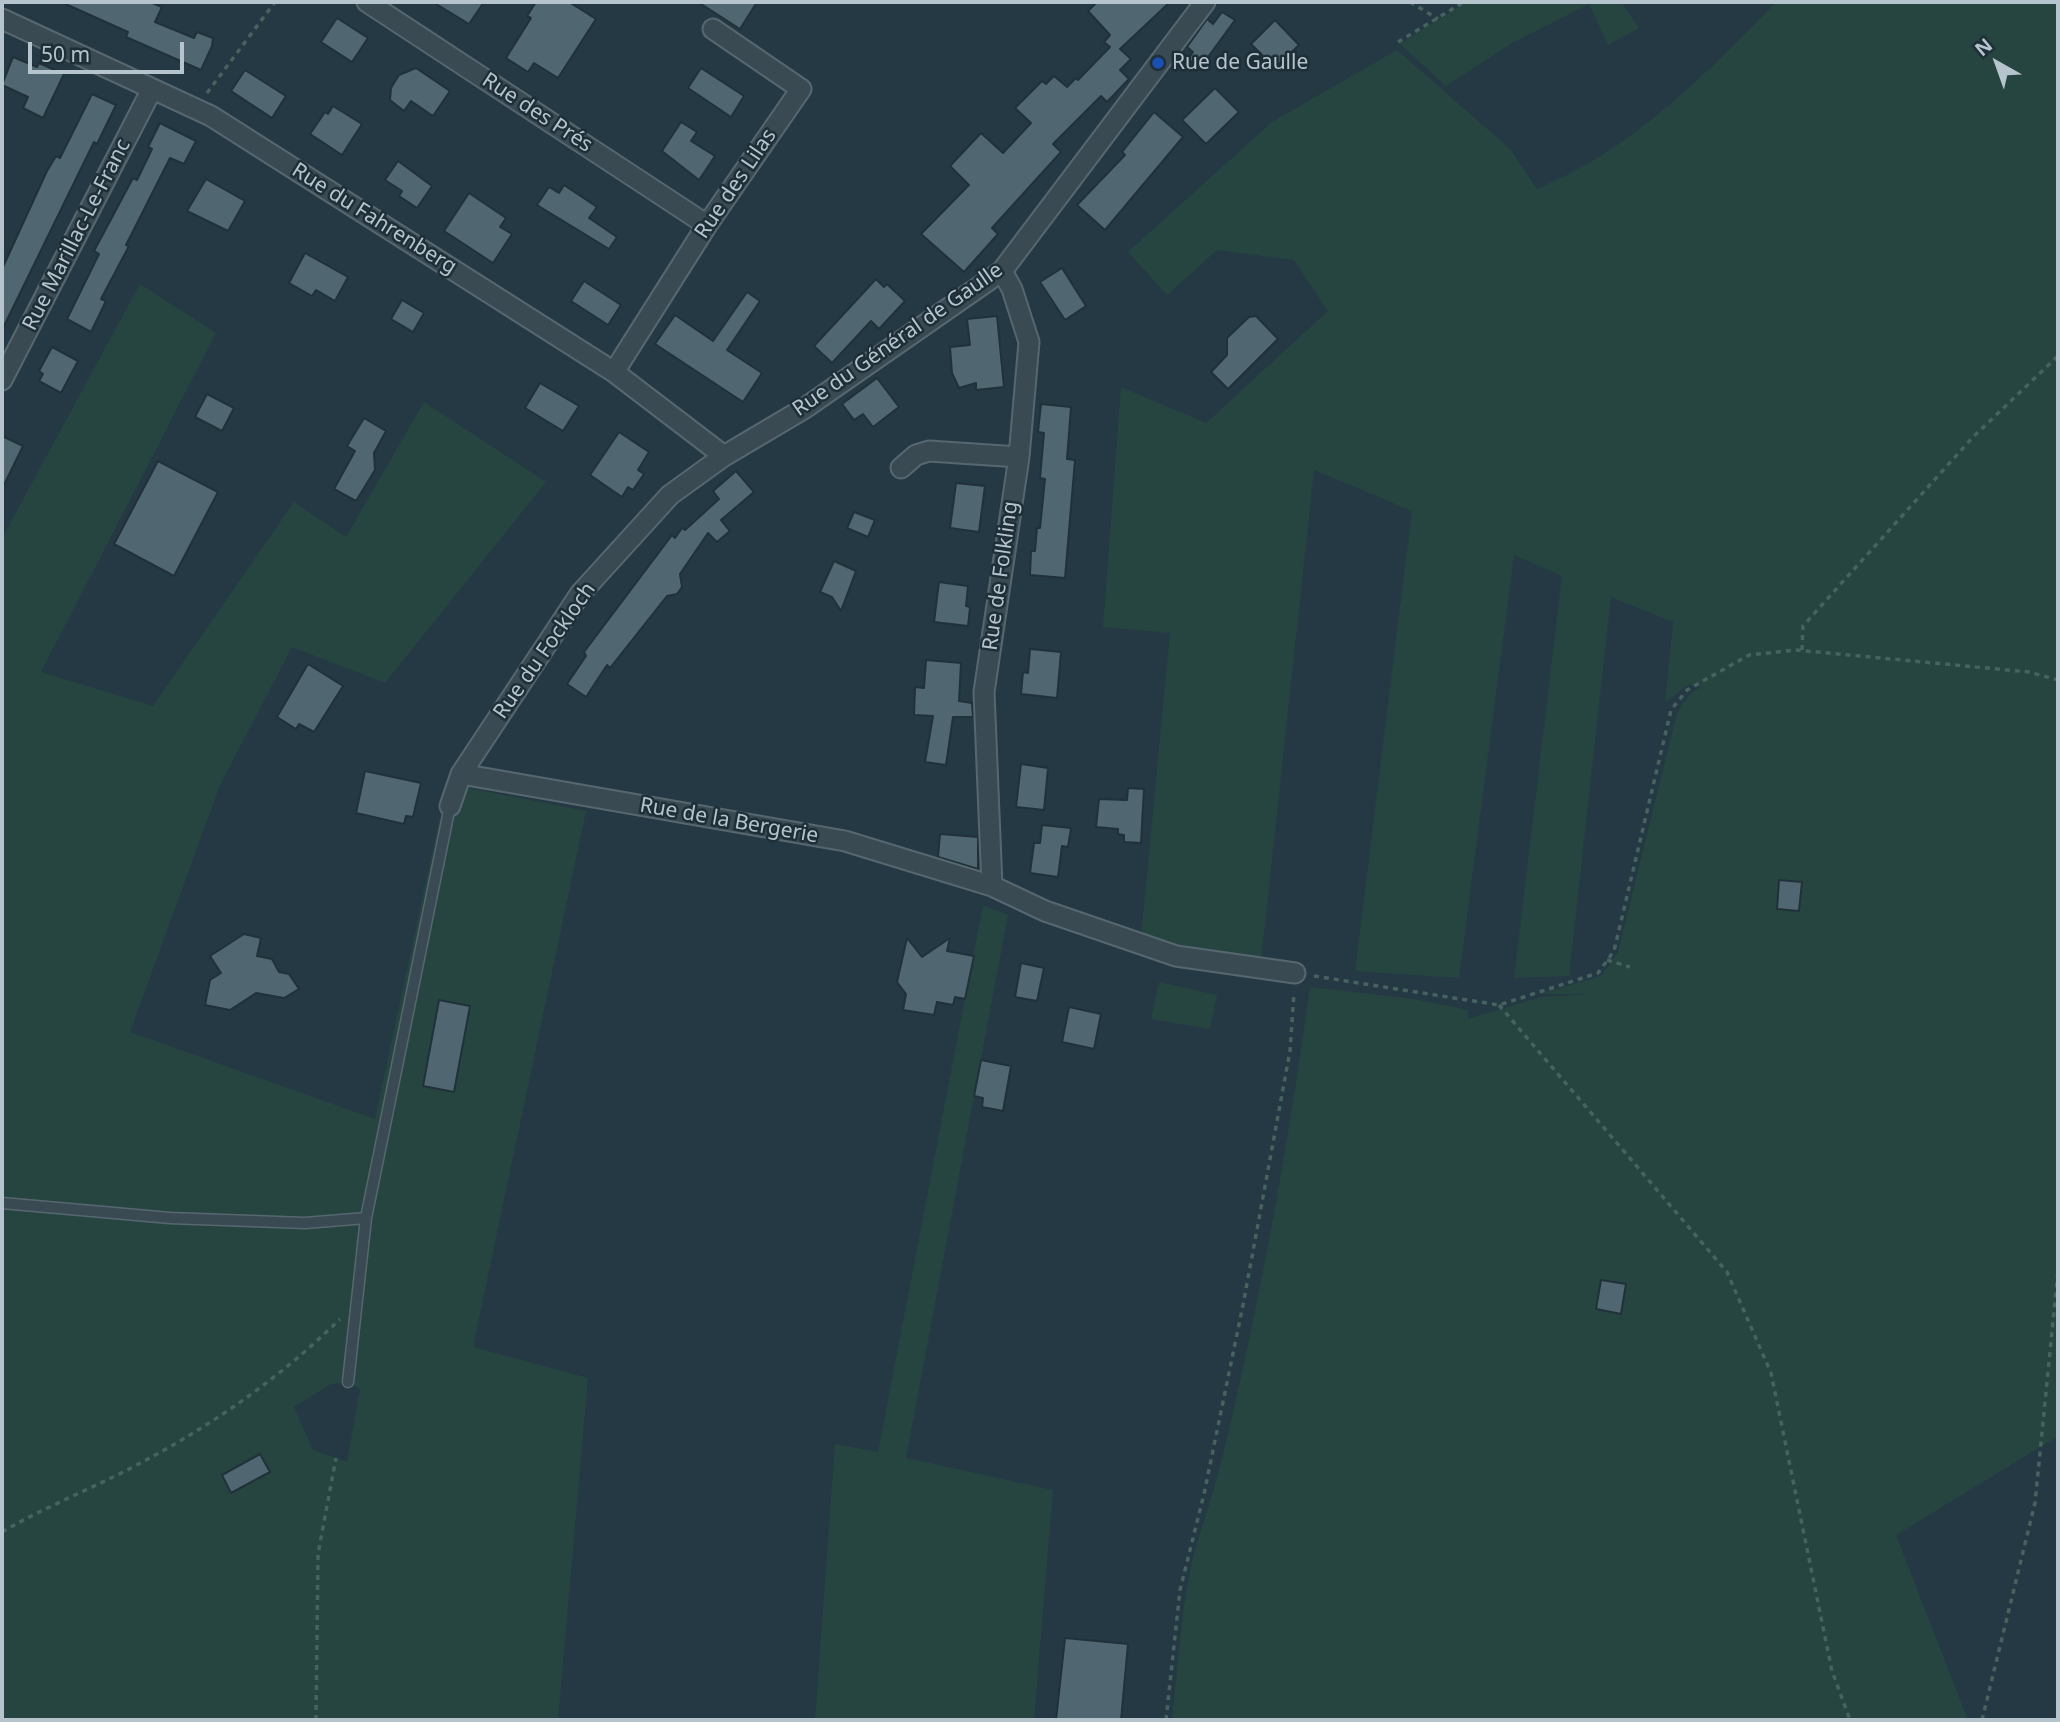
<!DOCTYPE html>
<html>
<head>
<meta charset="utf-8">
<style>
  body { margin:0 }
  #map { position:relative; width:2060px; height:1722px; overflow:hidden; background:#243944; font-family:"Noto Sans",sans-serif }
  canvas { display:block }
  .frame { position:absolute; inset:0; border:4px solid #b6c4cd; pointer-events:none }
  .north { position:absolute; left:1962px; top:28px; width:70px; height:70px; -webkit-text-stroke:5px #1e2f38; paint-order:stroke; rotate:320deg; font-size:19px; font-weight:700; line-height:28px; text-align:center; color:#b6c4cd }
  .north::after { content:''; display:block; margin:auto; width:24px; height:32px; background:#b6c4cd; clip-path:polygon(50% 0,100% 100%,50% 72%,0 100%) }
  .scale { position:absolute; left:28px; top:42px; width:156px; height:32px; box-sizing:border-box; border:4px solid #b6c4cd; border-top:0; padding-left:9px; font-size:21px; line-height:24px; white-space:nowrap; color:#b6c4cd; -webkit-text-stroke:5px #1e2f38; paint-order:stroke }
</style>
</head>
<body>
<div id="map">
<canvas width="2060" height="1722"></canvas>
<div class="frame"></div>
<div class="north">N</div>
<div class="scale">50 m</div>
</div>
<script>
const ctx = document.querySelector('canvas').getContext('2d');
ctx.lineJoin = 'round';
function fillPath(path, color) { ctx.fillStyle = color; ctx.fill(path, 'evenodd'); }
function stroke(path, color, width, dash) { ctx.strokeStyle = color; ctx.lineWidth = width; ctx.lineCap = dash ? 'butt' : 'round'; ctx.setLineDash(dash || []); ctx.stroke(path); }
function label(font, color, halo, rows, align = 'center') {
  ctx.font = font + ' "Noto Sans",sans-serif'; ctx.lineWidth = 5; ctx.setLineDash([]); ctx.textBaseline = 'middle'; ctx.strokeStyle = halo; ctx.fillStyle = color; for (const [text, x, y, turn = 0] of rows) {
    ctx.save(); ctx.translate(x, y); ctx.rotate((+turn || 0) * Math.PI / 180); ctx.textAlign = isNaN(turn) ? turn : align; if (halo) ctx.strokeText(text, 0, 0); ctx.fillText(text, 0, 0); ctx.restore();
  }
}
const green = new Path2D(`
  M1467 2H1621L1639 28 1608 45 1589 4 1512 43 1446 86 1400 44Z
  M1776 2H2058V1436L1896 1535 1968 1720H1172C1179 1660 1181 1595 1199 1537 1210 1502 1221 1466 1229 1430 1263 1284 1290 1135 1310 987L1414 999 1468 1010V1019L1541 997 1591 994H1540L1601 976 1618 952 1677 713 1690 694 1702 686 1687 685 1665 703 1673 623H1676L1611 597 1569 976 1514 978 1562 576 1514 555 1459 978 1355 971 1412 511 1314 470 1261 961 1178 949 1141 938 1170 633 1103 627 1121 387 1206 423 1328 311 1294 260 1217 250 1167 295 1128 252 1272 122 1397 50 1510 149 1537 189C1633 149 1705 75 1776 2Z
  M140 284 216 333 41 672 153 706 294 502 346 537 424 402 546 482 385 683 292 647 220 785 130 1032 375 1119 447 784 586 811 473 1347 588 1378 558 1720H11L2 1716V538ZM348 1382 360 1389 347 1462 313 1450 294 1407 331 1384Z
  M983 905 1008 915 906 1458 1053 1490 1034 1720H815L835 1444 878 1452Z
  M1159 982 1217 995 1210 1029 1151 1019Z`);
const building = new Path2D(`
  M61 2H150L162 7 155 22 194 38 197 32 213 38 212 46 201 70 126 37 128 32Z
  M433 2H484L469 24Z
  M536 2H569L596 19 558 78 534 63 528 72 506 58 531 18 527 16Z
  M698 2H757L740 29Z
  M1097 2H1170L1120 49 1131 59 1120 70 1129 79 1107 102 1101 96 1053 144 1061 152 992 228 998 234 964 272 921 234 969 185 950 166 981 133 1003 153 1031 123 1015 108 1042 81 1046 84 1054 76 1067 87 1076 78 1078 80 1110 47 1104 42 1110 35 1088 11Z
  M1222 12 1235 20 1200 68 1188 59 1193 52 1187 47 1207 19 1213 24Z
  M337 18 368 38 352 62 321 42Z
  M1275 20 1299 45 1275 68 1251 44Z
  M13 57 37 67 39 63 64 74 43 118 23 108 28 97 2 85Z
  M416 68 450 91 433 116 411 101 404 111 390 100 391 88 399 75Z
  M701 68 744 96 731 117 688 88Z
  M245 70 286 96 272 118 231 91Z
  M1215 88 1239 112 1206 144 1182 120Z
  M92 94 116 105 97 144 94 142 2 330V269L47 171 56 156 60 158Z
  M333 106 362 124 342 155 310 134 325 112 328 114Z
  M1154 112 1183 137 1105 230 1077 205 1125 155 1122 152Z
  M681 122 697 132 691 141 715 156 699 180 662 151Z
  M160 123 196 141 184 164 170 158 126 245 129 246 101 299 106 301 91 332 67 319 99 254 94 251 133 178 137 180 152 149 148 147Z
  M398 161 432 186 417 208 399 196 402 191 385 180Z
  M206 179 245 201 228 231 187 211Z
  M564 185 597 207 589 218 617 237 609 249 537 205 549 187 559 193Z
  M469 193 506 218 500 227 512 234 493 263 444 231Z
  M305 253 348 277 335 301 316 290 312 296 289 283Z
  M1062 268 1086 306 1065 320 1040 282Z
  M876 279 884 287 887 284 905 301 879 329 871 321 832 363 814 346Z
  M584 281 621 305 608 325 571 301Z
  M747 292 760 301 727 350 762 373 743 402 655 344 675 315 713 341Z
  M402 300 424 313 413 332 391 319Z
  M997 316 1004 387 976 390V383L959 388 952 373 950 347 970 345 967 319Z
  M1256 316 1278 339 1228 389 1211 372 1227 355V338L1249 317Z
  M52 347 78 361 61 393 39 381 43 374 39 371Z
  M877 378 899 407 873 427 863 414 854 420 842 404Z
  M540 383 579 406 563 431 525 408Z
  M207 394 234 408 222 431 195 417Z
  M1041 404 1071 407 1067 459 1075 460 1065 578 1030 575 1031 551H1035L1037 528H1040L1045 479 1040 478 1044 433 1038 432Z
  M364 418 386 431 374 453 375 470 356 501 334 489 355 451 347 446Z
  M619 432 649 452 638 470 644 474 633 490 628 487 622 497 590 475Z
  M2 436 23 446 2 489Z
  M158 461 218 492 174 576 114 544Z
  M736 471 754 492 721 520 730 531 717 542 708 533 680 574 682 587 677 594 667 596 610 668 607 665 586 697 567 684 586 656 584 652 672 535 675 538 682 528 685 530 719 499 713 491Z
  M956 483 985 486 979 532 950 528Z
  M854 512 875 520 868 537 847 528Z
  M834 561 856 571 841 611 832 597 820 592Z
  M939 582 968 586 966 606 970 607 968 626 934 622Z
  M1030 649 1061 652 1057 698 1021 694 1023 672 1028 673Z
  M926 660 961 663 959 701 972 703 973 717H953L946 765 925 762 933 716 914 715 915 687 924 688Z
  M308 664 343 686 314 732 299 724 296 729 277 717Z
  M1021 764 1048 768 1044 810 1016 807Z
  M365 771 421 783 413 817 406 816 404 824 356 813Z
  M1128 788 1144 789 1141 843 1124 842V835L1118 834V829L1096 827 1099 799 1127 800Z
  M1042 825 1071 828 1068 847 1062 846 1058 877 1030 873 1034 843H1040Z
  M940 834 978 837V869L938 857Z
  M1779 880 1802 882 1799 911 1777 909Z
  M244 934 261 938 257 956 272 959 279 972 289 974 299 989 284 998 256 993 230 1010 205 1005 210 980 221 973 210 956Z
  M907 938 922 957 950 938 947 951 974 956 965 999 955 997 953 1005 937 1002 934 1015 903 1010 906 994 897 982Z
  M1021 963 1044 968 1037 1001 1015 997Z
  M439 1000 470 1006 454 1092 423 1086Z
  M1069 1007 1101 1014 1094 1049 1062 1042Z
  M981 1060 1011 1066 1003 1111 982 1107 983 1098 974 1096Z
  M1601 1280 1626 1284 1621 1314 1596 1309Z
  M260 1454 270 1472 231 1493 222 1475Z
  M1065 1638 1128 1644 1121 1720H1056Z`);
const path = new Path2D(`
  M1410 2 1438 19
  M1398 42 1464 2
  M207 93 275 2
  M1802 650 1803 626 1973 437 2058 356
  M1607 960 1630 967
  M1314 976 1499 1005 1598 973 1614 951 1671 710 1687 690 1749 655 1796 650 2029 672 2058 680
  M1499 1005 1727 1272 1771 1373 1832 1671 1850 1720
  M2 1532C48 1505 99 1486 146 1460 217 1422 282 1376 340 1319
  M316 1720 318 1554 336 1458
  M1166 1720 1180 1590 1204 1494 1243 1305 1290 1051 1294 993
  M1982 1720 2035 1503 2058 1271`);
const lane = new Path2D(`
  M2 1203 170 1218 305 1223 366 1218
  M348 1382 366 1218 450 806`);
const street = new Path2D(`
  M367 2 707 225
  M2 19 211 116 614 372 724 456
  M614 372 707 225 801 89 713 29
  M2 380 152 89
  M901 468 916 455 929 451 1019 457
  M461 774 845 841 992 886 1045 911 1176 956 1295 973
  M450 806 461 774 580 594 670 495 724 456 805 408 1002 271 1205 2
  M992 886 984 692 1019 457 1029 342 1012 289 1002 271`);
const markers = [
  [1158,63,7,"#1a4fb4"]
];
const poiNames = [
  ["Rue de Gaulle",1172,63]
];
const streetNames = [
  ["Rue des Prés",537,113,33],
  ["Rue des Lilas",736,184,-56],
  ["Rue du Fahrenberg",374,219,32],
  ["Rue Marillac-Le-Franc",77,235,-63],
  ["Rue du Général de Gaulle",898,340,-35],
  ["Rue de Folkling",1001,576,-82],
  ["Rue du Fockloch",545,651,-55],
  ["Rue de la Bergerie",729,821,10]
];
fillPath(green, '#264541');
fillPath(building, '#506671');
stroke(building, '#20313a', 2);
stroke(lane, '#576770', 13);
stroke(street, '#576770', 23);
stroke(path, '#47625f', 3.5, [5, 5]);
stroke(lane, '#394a53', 10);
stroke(street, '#394a53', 19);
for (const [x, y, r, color] of markers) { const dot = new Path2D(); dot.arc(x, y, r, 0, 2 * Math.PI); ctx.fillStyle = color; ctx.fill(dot); stroke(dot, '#1e2f38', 2.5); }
label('21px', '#b6c4cd', '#1e2f38', poiNames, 'left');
label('21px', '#b6c4cd', '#1e2f38', streetNames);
</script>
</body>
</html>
